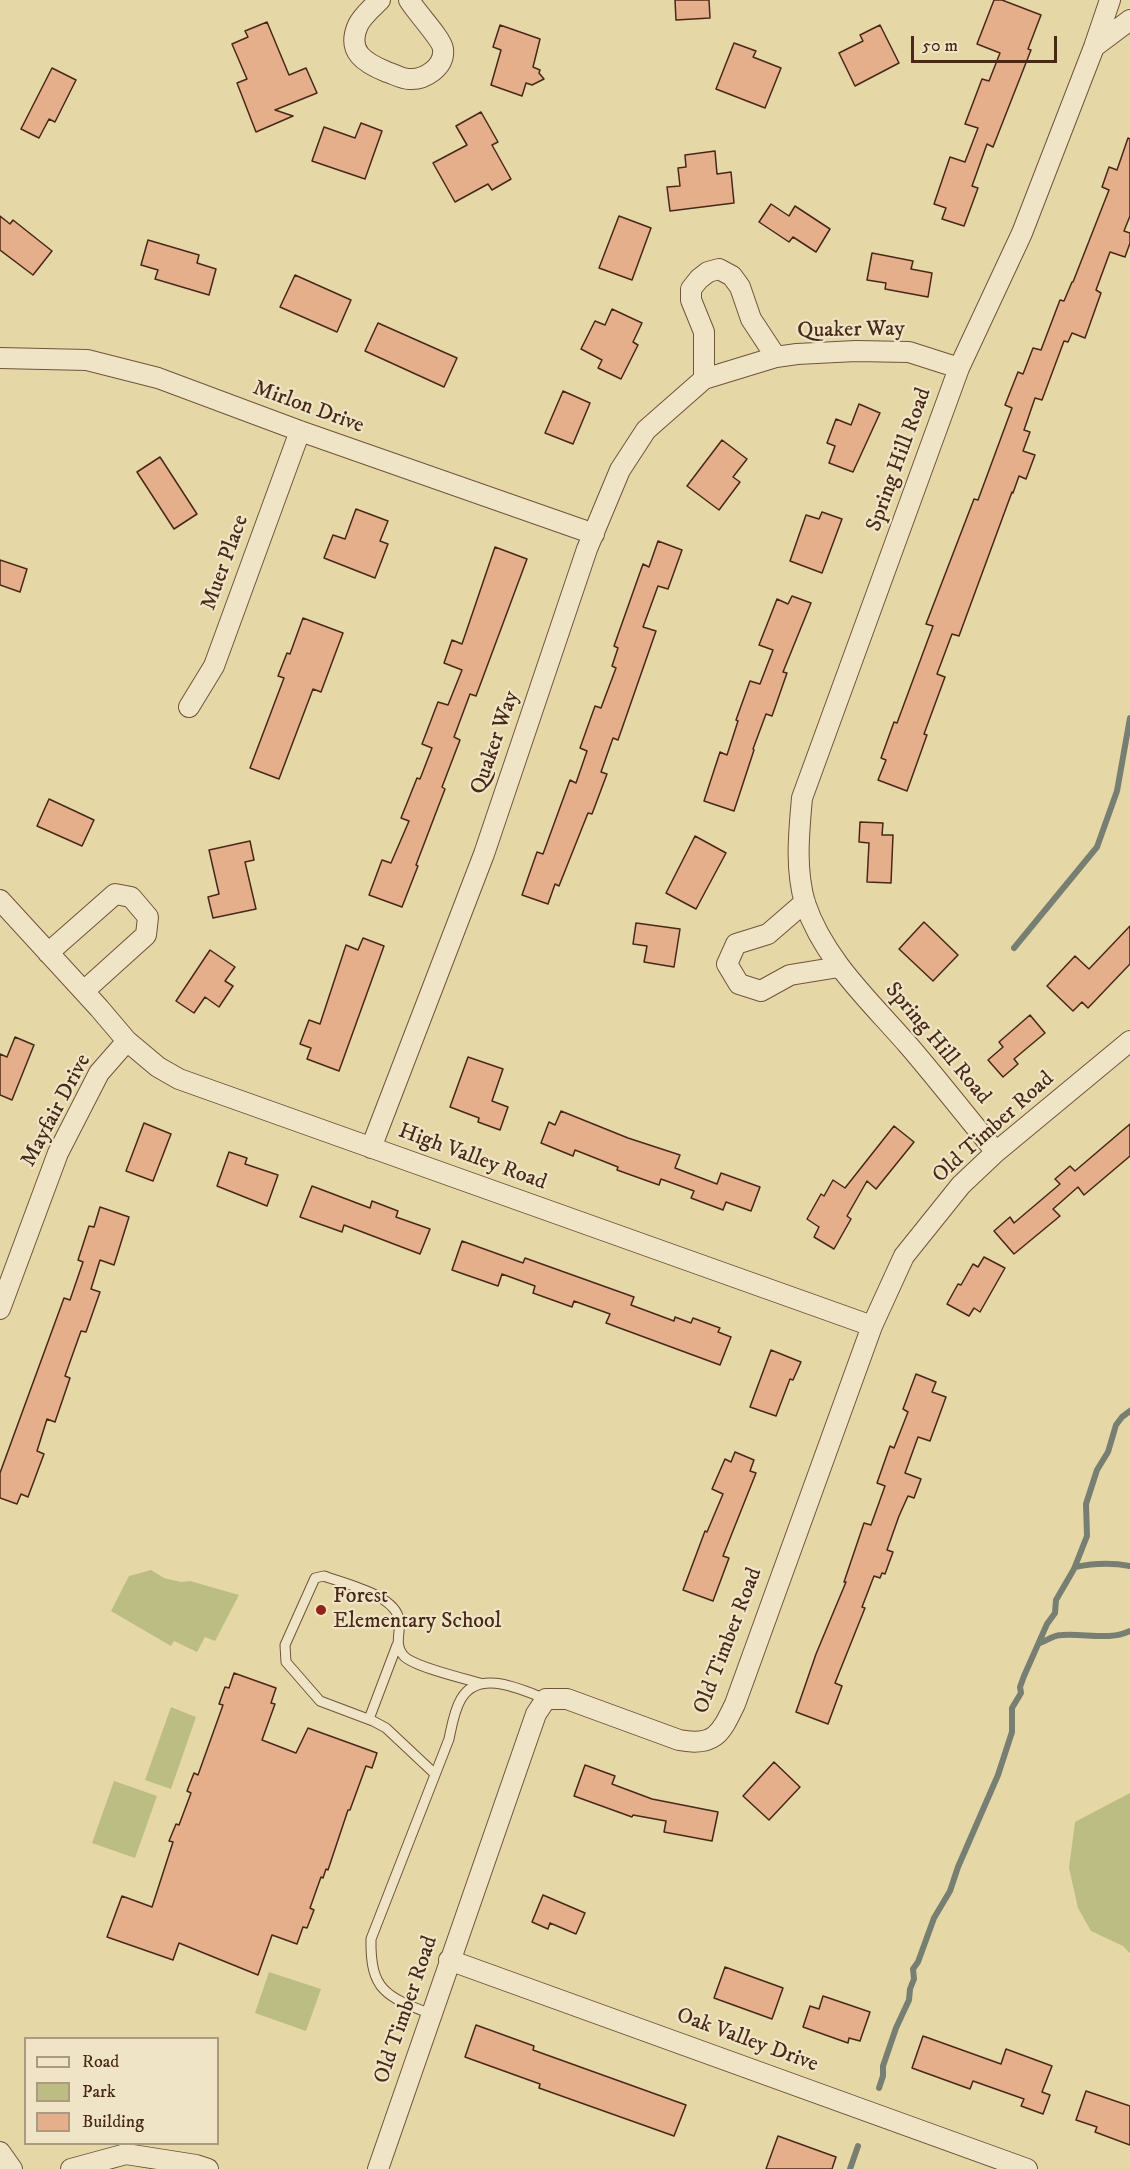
<!DOCTYPE html>
<html>
<head>
<meta charset="utf-8">
<style>
  body { margin:0 }
  #map { position:relative; width:1130px; height:2169px; overflow:hidden; background:#e6d7a7; font-family:"IM FELL DW Pica",serif }
  canvas { display:block }
  .legend { position:absolute; left:24px; top:2037px; width:195px; height:108px; box-sizing:border-box; background:#efe5c6; border:2px solid #ac9981; margin:0; padding:8px 10px; list-style:none; font-size:18px; color:#482819 }
  .legend li { display:flex; align-items:center; gap:12px; height:30px }
  .legend b { width:30px; border:2px solid #ac9981 }
  .scale { position:absolute; left:911px; top:36px; width:146px; height:27px; box-sizing:border-box; border:3px solid #482819; border-top:0; padding-left:8px; font-size:18px; line-height:21px; white-space:nowrap; color:#482819; -webkit-text-stroke:4px #efe5c6; paint-order:stroke }
</style>
</head>
<body>
<div id="map">
<canvas width="1130" height="2169"></canvas>
<ul class="legend">
<li><b style="height:8px;background:#efe5c6"></b>Road</li>
<li><b style="height:16px;background:#bbbd83"></b>Park</li>
<li><b style="height:16px;background:#e5af8b"></b>Building</li>
</ul>
<div class="scale">50 m</div>
</div>
<script>
const ctx = document.querySelector('canvas').getContext('2d');
ctx.lineJoin = 'round';
function fillPath(path, color) { ctx.fillStyle = color; ctx.fill(path, 'evenodd'); }
function stroke(path, color, width, dash) { ctx.strokeStyle = color; ctx.lineWidth = width; ctx.lineCap = dash ? 'butt' : 'round'; ctx.setLineDash(dash || []); ctx.stroke(path); }
function label(font, color, halo, rows, align = 'center') {
  ctx.font = font + ' "IM FELL DW Pica",serif'; ctx.lineWidth = 4.5; ctx.setLineDash([]); ctx.textBaseline = 'middle'; ctx.strokeStyle = halo; ctx.fillStyle = color; for (const [text, x, y, turn = 0] of rows) {
    ctx.save(); ctx.translate(x, y); ctx.rotate((+turn || 0) * Math.PI / 180); ctx.textAlign = isNaN(turn) ? turn : align; if (halo) ctx.strokeText(text, 0, 0); ctx.fillText(text, 0, 0); ctx.restore();
  }
}
const green = new Path2D(`
  M151 1570 164 1578 181 1582 190 1581 239 1595 215 1641 205 1637 197 1652 174 1641 171 1646 111 1611 129 1576Z
  M171 1707 196 1717 171 1789 145 1780Z
  M114 1781 157 1796 135 1858 92 1843Z
  M1130 1793V1953L1123 1946 1091 1931 1078 1908 1069 1868 1075 1822Z
  M269 1972 321 1989 306 2031 255 2013Z`);
const stream = new Path2D(`
  M1014 948 1097 847 1117 791 1130 718
  M1075 1567C1094 1563 1110 1562 1130 1566
  M1040 1643C1048 1640 1053 1635 1062 1635 1084 1633 1110 1641 1130 1631
  M879 2088 883 2076V2066L896 2028 909 2000 910 1989 914 1979 913 1969 918 1962 934 1918 950 1891 958 1867 998 1775 1012 1732V1708L1021 1693 1020 1687 1024 1676 1047 1624 1055 1613 1056 1600 1074 1569 1087 1536 1086 1504 1097 1470 1108 1452 1116 1425 1122 1417 1130 1411
  M850 2169 858 2146`);
const building = new Path2D(`
  M675 0H709L710 18 676 20Z
  M994 0H1002L1041 15 1028 49 1031 50 993 147 987 144 972 186 978 188 964 226 942 219 946 208 934 204 950 157 965 162 978 128 965 124 982 79 989 81 1000 53 977 44Z
  M267 22 289 75 306 68 317 93 275 110 293 116 256 132 237 83 247 79 232 44 248 37 245 31Z
  M500 25 540 39 533 67 540 70 539 73 544 79 532 85 526 83 522 96 491 85 501 50 493 47Z
  M880 25 899 63 855 86 839 53 863 41 860 35Z
  M734 43 756 51 753 57 781 68 765 108 716 89Z
  M52 68 76 80 55 122 49 119 39 138 21 129Z
  M481 112 498 142 492 145 511 179 492 190 488 184 455 202 433 163 467 145 456 126Z
  M361 123 382 131 365 179 312 161 324 127 355 138Z
  M1128 138 1130 139V216L1124 231 1130 233V243L1125 257 1110 252 1096 290 1101 293 1085 338 1072 333 1068 342 1064 341 1042 400 1035 398 1024 430 1030 432 1023 451 1035 455 1026 479 1019 476 1013 493 1012 492 959 636 952 634 937 674 945 677 924 734 927 735 907 791 878 780 886 760 881 758 894 722 897 723 933 626 926 624 974 499 978 500 1012 408 1005 405 1018 372 1023 374 1033 348 1041 350 1060 300 1064 301 1072 282H1073L1109 190 1102 187 1109 167 1117 170Z
  M715 151 717 174 731 172 734 203 670 211 667 187 680 186 678 168 686 167 685 155Z
  M771 204 789 216 795 206 830 229 816 252 793 237 789 242 759 222Z
  M0 216 10 224 13 220 52 251 33 275 0 250Z
  M619 216 651 228 632 280 599 268Z
  M148 240 199 255 197 263 216 269 209 295 155 279 158 270 141 265Z
  M872 253 913 261 911 269 932 273 928 297 885 289 886 283 867 280Z
  M295 275 351 300 337 332 280 307Z
  M612 309 642 323 633 342 638 345 621 379 598 368 602 360 581 349 595 321 605 325Z
  M378 323 457 358 444 387 365 351Z
  M563 391 590 403 573 444 545 433Z
  M859 404 880 413 853 472 829 463 835 446 827 443 836 419 851 425Z
  M722 440 747 459 733 477 740 482 719 510 687 486Z
  M160 457 197 514 174 529 137 472Z
  M356 509 388 521 380 541 388 544 375 578 324 558 333 535 345 539Z
  M822 512 842 519 822 573 790 561 806 515 819 519Z
  M658 541 682 550 668 589 658 586 643 627 656 631 618 740 613 738 601 772 607 774 592 814 588 813 559 886 555 884 548 904 522 895 537 852 543 854 570 780 576 783 587 751 580 748 595 706 601 708 616 668 612 666 618 648 614 646 643 564 649 567Z
  M495 547 527 559 476 696 470 694 454 737 460 740 442 787 445 789 416 865 418 866 402 907 369 895 382 860 391 863 409 821 401 818 417 778 420 779 432 748 422 744 438 702 448 705 462 670 444 663 452 640 462 644Z
  M0 560 27 569 20 592 0 585Z
  M792 596 811 603 783 672 787 673 772 716 766 714 753 749 754 750 734 811 704 801 720 752 727 755 738 721 736 720 750 681 760 684 773 650 759 645 777 599 788 604Z
  M303 618 343 633 321 692 313 689 279 779 250 768 284 678 278 676 287 653 290 654Z
  M49 799 94 820 82 846 37 826Z
  M860 822 883 823 882 835H893L891 883 867 882 869 843 859 842Z
  M695 836 726 853 696 909 666 893Z
  M250 841 254 860 245 862 256 909 213 918 208 897 219 894 209 850Z
  M924 922 958 955 933 981 899 949Z
  M636 923 680 929 674 967 644 962 647 946 633 944Z
  M1130 926V964L1088 1008 1082 1002 1073 1011 1047 986 1075 956 1089 969Z
  M363 938 384 946 339 1071 307 1059 311 1048 300 1044 309 1020 320 1024 346 945 358 950Z
  M210 950 235 967 225 981 233 986 219 1007 205 997 194 1013 176 1001Z
  M1030 1015 1045 1033 1014 1059 1018 1064 1003 1077 988 1060 1003 1047 999 1042Z
  M15 1037 34 1045 12 1100 0 1095V1054L7 1057Z
  M468 1057 503 1069 492 1101 508 1107 500 1130 478 1122 479 1118 450 1107Z
  M561 1111 628 1138 680 1155 675 1168 717 1184 721 1173 760 1187 751 1211 726 1202 723 1210 691 1198 694 1191 661 1179 659 1185 617 1170 618 1167 575 1150 573 1156 541 1143 549 1122 555 1125Z
  M144 1123 171 1134 153 1181 126 1171Z
  M1130 1124V1156L1084 1195 1078 1187 1053 1209 1060 1216 1014 1254 994 1231 1010 1217 1014 1223 1060 1184 1055 1179 1070 1166 1075 1171Z
  M894 1126 914 1142 876 1189 867 1181 847 1216 851 1219 834 1249 814 1237 819 1227 807 1219 821 1194 824 1196 833 1180 845 1188Z
  M229 1152 247 1158 245 1164 278 1175 267 1206 217 1186Z
  M312 1186 370 1208 372 1201 398 1211 396 1217 430 1229 420 1254 344 1225 342 1232 300 1217Z
  M100 1207 129 1217 114 1265 100 1260 91 1289 100 1292 86 1332 81 1331 65 1376 70 1378 55 1422 47 1419 37 1451 44 1454 28 1497 21 1494 17 1504 0 1498V1473L64 1298 70 1300 83 1262 78 1260 89 1226 94 1227Z
  M462 1241 523 1263 525 1258 634 1297 631 1305 674 1321 675 1317 691 1323 693 1318 720 1328 718 1332 731 1337 720 1365 606 1323 610 1314 574 1301 572 1307 533 1293 535 1286 502 1274 498 1286 452 1270Z
  M984 1257 1005 1268 980 1312 974 1308 969 1316 947 1304 958 1284 961 1285 973 1264 978 1267Z
  M771 1350 801 1362 793 1380 790 1379 776 1416 750 1407Z
  M916 1374 936 1382 932 1392 946 1397 930 1441 918 1437 905 1473 921 1479 914 1498 908 1496 899 1516 887 1550 893 1552 885 1574 882 1573 880 1578 874 1576 862 1607 865 1608 835 1683 842 1686 828 1724 796 1712 816 1654 846 1582H844L864 1523 871 1525 885 1486 877 1483 890 1446 894 1448 908 1412 903 1409Z
  M735 1452 754 1460 750 1471 756 1473 723 1556 729 1558 713 1601 683 1590 705 1531 707 1532 723 1494 712 1489 725 1459 731 1462Z
  M234 1673 276 1688 271 1703 275 1704 262 1740 296 1753 308 1728 377 1753 372 1768 366 1766 350 1810H348L328 1870 326 1869 323 1878 321 1877 310 1908 314 1910 307 1928 303 1927 297 1944 272 1935 258 1975 179 1943 173 1960 107 1937 122 1896 152 1907 173 1842 169 1841 176 1824 179 1825 191 1793 187 1791 194 1773 198 1775 223 1705 219 1704 225 1687 229 1688Z
  M774 1762 800 1787 769 1820 743 1796Z
  M585 1765 615 1776 612 1784 652 1799 718 1812 712 1841 664 1832 666 1821 633 1815 632 1817 574 1796Z
  M543 1895 585 1913 576 1934 550 1923 548 1929 532 1922Z
  M725 1967 783 1988 772 2019 714 1998Z
  M823 1996 870 2012 860 2041 849 2038 848 2043 803 2027 810 2006 819 2009Z
  M476 2025 534 2046 533 2050 686 2105 674 2136 539 2088 540 2084 465 2057Z
  M923 2036 1001 2064 1006 2049 1052 2066 1042 2092 1050 2095 1043 2114 1021 2106 1024 2099 973 2081 970 2089 912 2068Z
  M1086 2091 1130 2106V2145L1095 2132 1097 2127 1076 2120Z
  M778 2136 836 2157 832 2169H766Z`);
const service = new Path2D(`
  M369 1719 397 1645
  M435 1774 386 1728 373 1721 320 1701 286 1662 285 1645 315 1578 324 1576C345 1584 396 1595 399 1620 401 1633 394 1644 403 1655 411 1666 465 1679 480 1683
  M431 2014C387 1997 370 1991 371 1939L449 1739C452 1725 454 1711 461 1699 479 1668 522 1690 546 1699`);
const minor = new Path2D(`
  M380 0C373 7 363 15 358 25 346 52 365 63 387 72 394 74 402 79 409 79 425 80 445 67 443 49 442 39 416 12 409 0
  M1094 47 1130 20
  M0 358 87 360 158 378 300 431 594 534
  M704 379V332L691 300V289L699 279 708 272 719 269 732 276 740 287 751 319 776 357
  M189 707 214 666 300 431
  M0 900 99 1008 127 1041 158 1067 179 1079 872 1326
  M805 902 768 934 736 944 727 964 739 984 761 991 790 975 839 967
  M48 953 115 894 131 897 148 917 146 935 84 991
  M371 1148 484 854 587 549 620 470 646 430 704 379 776 357 797 354 856 351 909 352 959 368
  M996 1152C967 1117 939 1081 909 1046 871 1002 824 960 805 903 795 869 799 832 802 798L959 368 1022 233 1094 47 1110 0
  M0 1309 58 1153 99 1073 127 1041
  M449 1960 1027 2169
  M0 2152 12 2169
  M71 2169 126 2154 196 2165 208 2169
  M378 2169 536 1714 546 1699H567L679 1740C715 1747 721 1733 735 1704L872 1326 904 1256 961 1185 996 1152 1130 1041`);
const markers = [
  [321,1610,6,"#8f2418"]
];
const streetNames = [
  ["Quaker Way",851,331,-1],
  ["Mirlon Drive",308,408,20],
  ["Spring Hill Road",900,460,-70],
  ["Muer Place",226,563,-70],
  ["Quaker Way",496,743,-71],
  ["Spring Hill Road",937,1044,50],
  ["Mayfair Drive",57,1111,-62],
  ["Old Timber Road",994,1128,-42],
  ["High Valley Road",472,1158,20],
  ["Old Timber Road",729,1641,-69],
  ["Old Timber Road",407,2010,-71],
  ["Oak Valley Drive",747,2041,20]
];
const poiNames = [
  ["Forest",333,1597],
  ["Elementary School",333,1622]
];
fillPath(green, '#bbbd83');
stroke(stream, '#777e72', 6);
fillPath(building, '#e5af8b');
stroke(building, '#482819', 1.5);
stroke(service, '#70543c', 11);
stroke(minor, '#70543c', 22);
stroke(service, '#efe5c6', 9);
stroke(minor, '#efe5c6', 20);
for (const [x, y, r, color] of markers) { const dot = new Path2D(); dot.arc(x, y, r, 0, 2 * Math.PI); ctx.fillStyle = color; ctx.fill(dot); stroke(dot, '#efe5c6', 2); }
label('22px', '#482819', '#efe5c6', streetNames);
label('22px', '#482819', '#efe5c6', poiNames, 'left');
</script>
</body>
</html>
